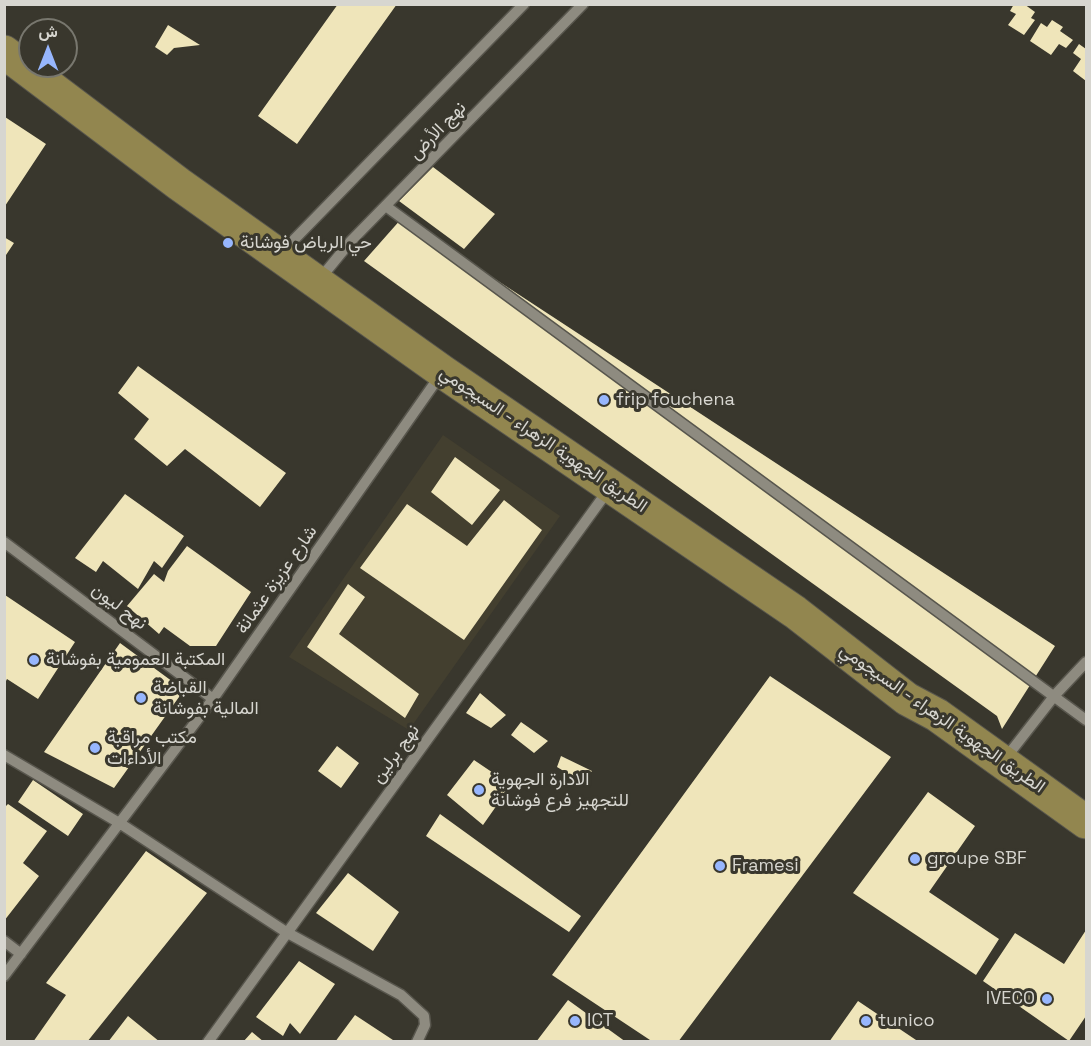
<!DOCTYPE html>
<html>
<head>
<meta charset="utf-8">
<style>
  body { margin:0 }
  #map { position:relative; width:1091px; height:1046px; overflow:hidden; background:#39372d; font-family:"Space Grotesk",Vazirmatn,sans-serif }
  canvas { display:block }
  .frame { position:absolute; inset:0; border:6px solid #d7d6d0; pointer-events:none }
  .north { position:absolute; left:18px; top:18px; width:60px; height:60px; box-sizing:border-box; background:#39372d; border:2px solid #78776e; border-radius:50%; rotate:0deg; font-size:16px; font-weight:700; line-height:24px; text-align:center; color:#d7d6d0 }
  .north::after { content:''; display:block; margin:auto; width:21px; height:27px; background:#97b6fd; clip-path:polygon(50% 0,100% 100%,50% 72%,0 100%) }
</style>
</head>
<body>
<div id="map">
<canvas width="1091" height="1046"></canvas>
<div class="frame"></div>
<div class="north">ش</div>
</div>
<script>
const ctx = document.querySelector('canvas').getContext('2d');
ctx.lineJoin = 'round';
function fillPath(path, color) { ctx.fillStyle = color; ctx.fill(path, 'evenodd'); }
function stroke(path, color, width, dash) { ctx.strokeStyle = color; ctx.lineWidth = width; ctx.lineCap = dash ? 'butt' : 'round'; ctx.setLineDash(dash || []); ctx.stroke(path); }
function label(font, color, halo, rows, align = 'center') {
  ctx.font = font + ' "Space Grotesk",Vazirmatn,sans-serif'; ctx.lineWidth = 6; ctx.setLineDash([]); ctx.textBaseline = 'middle'; ctx.strokeStyle = halo; ctx.fillStyle = color; for (const [text, x, y, turn = 0] of rows) {
    ctx.save(); ctx.translate(x, y); ctx.rotate((+turn || 0) * Math.PI / 180); ctx.textAlign = isNaN(turn) ? turn : align; if (halo) ctx.strokeText(text, 0, 0); ctx.fillText(text, 0, 0); ctx.restore();
  }
}
const built = new Path2D(`
  M443 435 560 516 409 730 289 657Z`);
const building = new Path2D(`
  M338 4H397L297 144 258 116Z
  M1014 4H1024L1035 12 1031 18 1035 20 1024 35 1008 25 1016 14 1010 11Z
  M1052 20 1063 27 1060 31 1073 40 1066 48 1059 44 1051 55 1030 41 1041 23 1047 27Z
  M168 25 200 45 174 48 167 55 155 47Z
  M1079 44 1086 49V81L1073 71 1081 59 1073 53Z
  M5 117 46 144 5 206Z
  M433 167 495 214 464 249 399 201Z
  M402 218 1055 646 1002 729 997 716 364 261Z
  M4 237 14 243 4 258Z
  M138 366 286 473 260 507 185 449 167 466 134 439 149 419 118 393Z
  M455 457 500 490 472 525 431 492Z
  M125 494 184 536 162 568 154 561 138 589 103 561 96 572 75 558Z
  M504 500 542 530 464 640 360 568 407 504 467 546Z
  M187 546 251 592 216 646H190L164 627 159 634 127 606 154 574 164 582 168 571Z
  M348 584 365 597 339 634 419 694 405 718 307 647Z
  M5 595 75 642 38 699 7 679 5 683Z
  M120 643 184 690 114 788 44 752Z
  M770 676 891 757 678 1042H653L552 975Z
  M480 693 506 715 491 728 466 713Z
  M521 722 548 741 534 753 511 735Z
  M337 746 359 763 341 788 318 771Z
  M561 756 592 771 582 782 557 767Z
  M474 760 511 785 483 825 447 795Z
  M33 780 83 814 68 836 18 802Z
  M928 792 975 826 929 892 999 939 976 975 853 893Z
  M8 804 47 831 23 863 39 876 4 921V808Z
  M440 814 581 916 569 932 426 836Z
  M146 851 207 893 87 1042H33L66 995 46 983Z
  M348 873 399 912 373 951 316 913Z
  M1086 930V1016L1069 1041 983 981 1015 933 1064 964Z
  M299 961 335 984 300 1034 290 1023 283 1036 256 1017Z
  M568 1000 626 1042H536Z
  M858 1001 919 1042H829Z
  M355 1015 396 1042H335Z
  M128 1016 160 1042H108Z
  M252 1032 264 1042H243Z`);
const minor = new Path2D(`
  M387 207 1086 720
  M281 253 524 4
  M319 280 351 241 583 4
  M4 542 213 699
  M4 755 121 824 286 932 401 995 424 1016 425 1025 417 1042
  M1005 759 1055 695 1086 662
  M4 941 21 954
  M4 976 213 699 441 374
  M208 1042 609 489`);
const major = new Path2D(`
  M4 52 179 184 443 372 795 612 907 699 937 715 1086 822`);
const markers = [
  [228,243,6,"#97b6fd"],
  [604,400,6,"#97b6fd"],
  [34,660,6,"#97b6fd"],
  [141,698,6,"#97b6fd"],
  [95,748,6,"#97b6fd"],
  [479,790,6,"#97b6fd"],
  [915,859,6,"#97b6fd"],
  [720,866,6,"#97b6fd"],
  [1047,999,6,"#97b6fd"],
  [575,1021,6,"#97b6fd"],
  [866,1021,6,"#97b6fd"]
];
const streetNames = [
  ["نهج الأرض",438,131,-46],
  ["الطريق الجهوية الزهراء - السيجومي",543,440,34],
  ["شارع عزيزة عثمانة",277,580,-55],
  ["نهح ليون",119,607,37],
  ["الطريق الجهوية الزهراء - السيجومي",942,719,35],
  ["نهج برلين",396,754,-54]
];
const poiNames = [
  ["حي الرياض فوشانة",240,243],
  ["frip fouchena",616,400],
  ["المكتبة العمومية بفوشانة",46,660],
  ["القباضة",153,688],
  ["المالية بفوشانة",153,709],
  ["مكتب مراقبة",107,738],
  ["الأداءات",107,759],
  ["الادارة الجهوية",491,780],
  ["للتجهيز فرع فوشانة",491,801],
  ["groupe SBF",927,859],
  ["Framesi",732,866],
  ["IVECO",1035,999,"right"],
  ["ICT",587,1021],
  ["tunico",878,1021]
];
fillPath(built, '#433f2f');
fillPath(building, '#efe5ba');
stroke(minor, '#58564d', 13);
stroke(major, '#58564d', 35);
stroke(minor, '#8e8b80', 10);
stroke(major, '#92864f', 33);
for (const [x, y, r, color] of markers) { const dot = new Path2D(); dot.arc(x, y, r, 0, 2 * Math.PI); ctx.fillStyle = color; ctx.fill(dot); stroke(dot, '#39372d', 2); }
label('18px', '#d7d6d0', '#39372d', streetNames);
label('18px', '#d7d6d0', '#39372d', poiNames, 'left');
</script>
</body>
</html>
